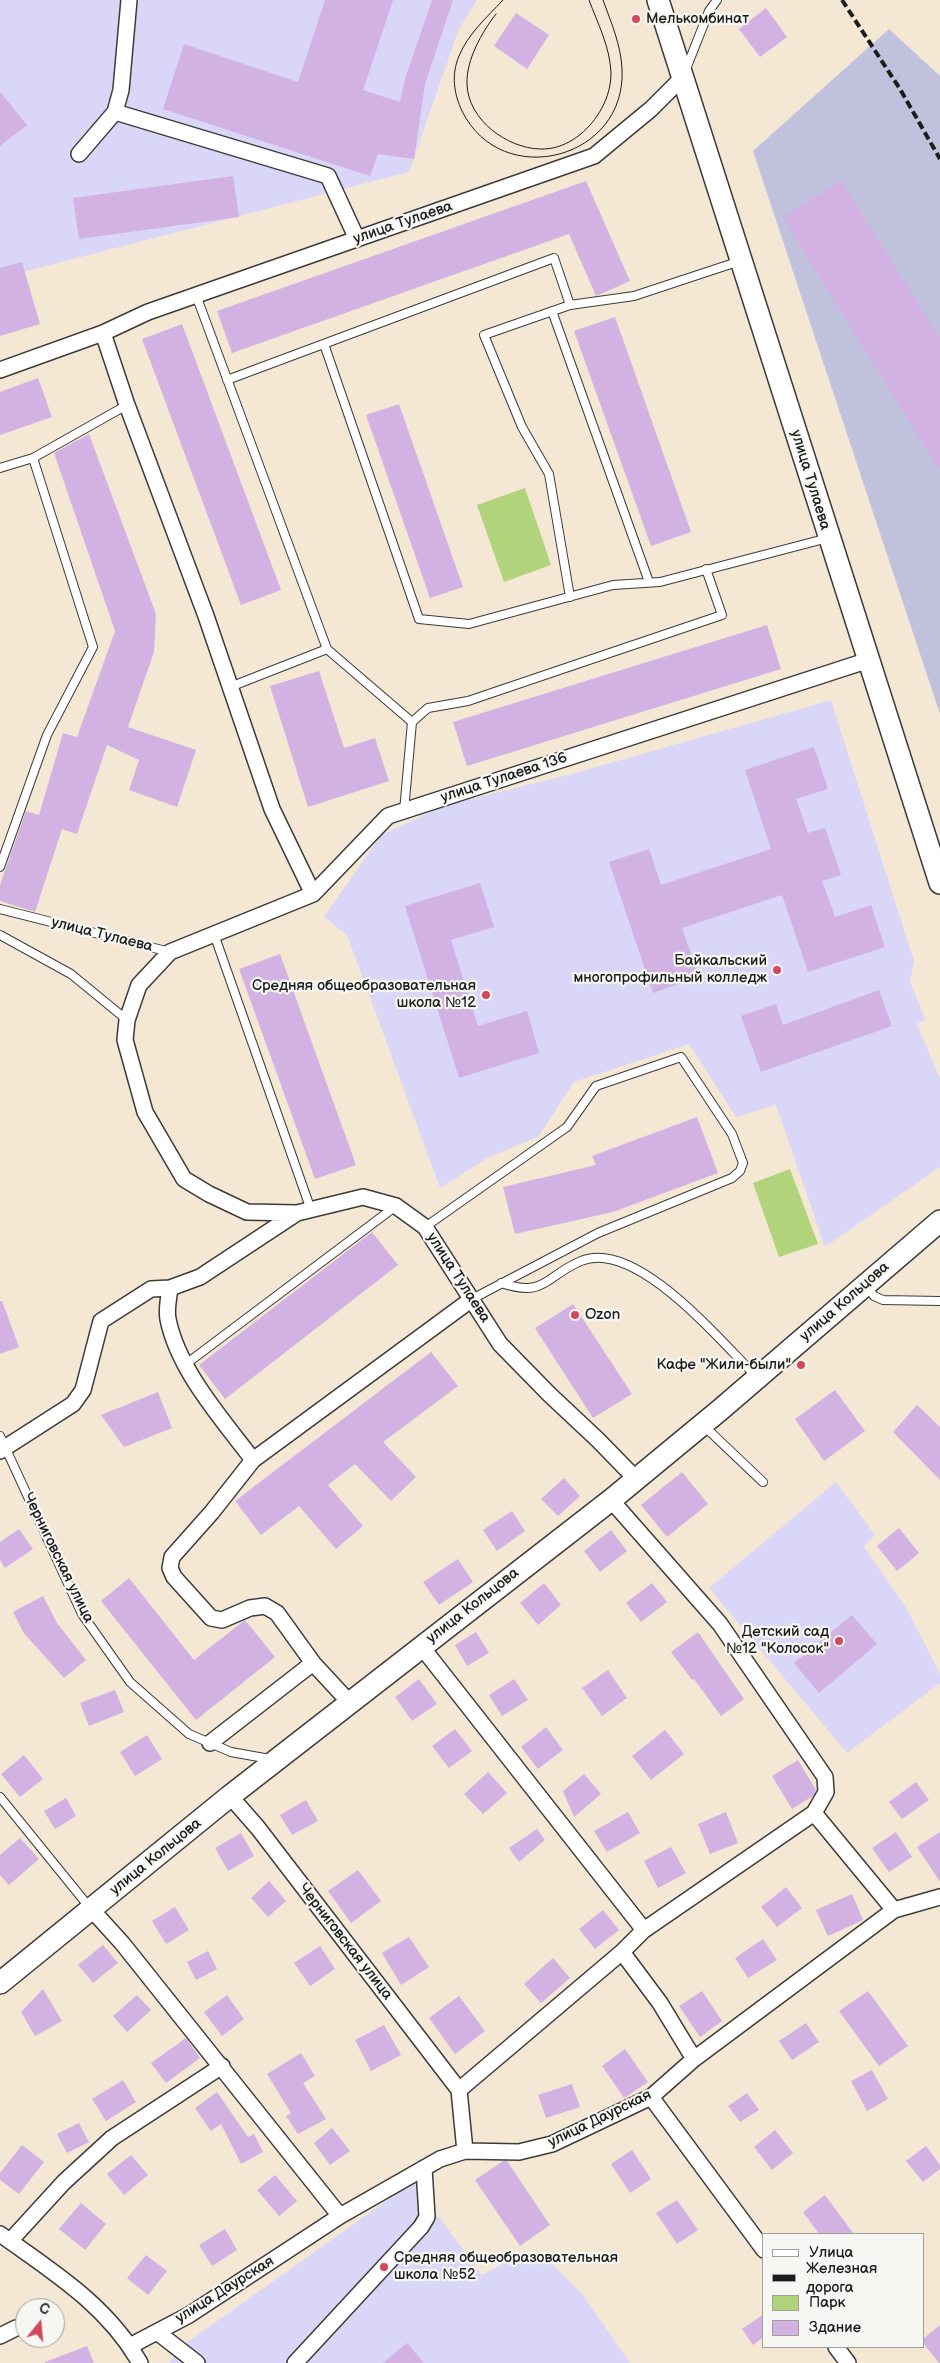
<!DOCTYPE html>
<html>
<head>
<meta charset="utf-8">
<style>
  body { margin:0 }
  #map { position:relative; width:940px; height:2363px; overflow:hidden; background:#f4e8d5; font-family:"Balsamiq Sans",sans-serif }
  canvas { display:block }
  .legend { position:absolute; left:762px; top:2233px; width:162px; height:115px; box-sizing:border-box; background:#f6f6f2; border:1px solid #9f9f9c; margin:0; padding:6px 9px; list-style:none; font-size:15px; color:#1c1c1c }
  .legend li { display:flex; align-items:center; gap:10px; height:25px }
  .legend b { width:25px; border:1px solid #9f9f9c }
  .north { position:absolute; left:15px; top:2298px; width:50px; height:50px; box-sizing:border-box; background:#f6f6f2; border:1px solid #9f9f9c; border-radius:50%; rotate:17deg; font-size:14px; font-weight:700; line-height:20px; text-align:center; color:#1c1c1c }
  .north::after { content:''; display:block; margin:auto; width:18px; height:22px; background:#d1495b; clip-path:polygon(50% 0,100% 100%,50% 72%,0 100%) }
</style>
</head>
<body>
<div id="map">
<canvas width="940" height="2363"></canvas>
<ul class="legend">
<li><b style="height:6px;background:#fff"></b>Улица</li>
<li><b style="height:6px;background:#1c1c1c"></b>Железная дорога</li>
<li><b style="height:14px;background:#b0d37c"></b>Парк</li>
<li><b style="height:14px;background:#d1b2e3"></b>Здание</li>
</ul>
<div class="north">С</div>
</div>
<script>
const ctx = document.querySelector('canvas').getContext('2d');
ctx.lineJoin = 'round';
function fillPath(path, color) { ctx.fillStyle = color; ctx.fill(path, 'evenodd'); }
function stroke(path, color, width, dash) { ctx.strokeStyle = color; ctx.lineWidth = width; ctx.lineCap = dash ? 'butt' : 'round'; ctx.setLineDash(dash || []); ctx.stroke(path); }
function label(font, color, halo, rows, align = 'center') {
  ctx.font = font + ' "Balsamiq Sans",sans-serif'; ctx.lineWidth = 4.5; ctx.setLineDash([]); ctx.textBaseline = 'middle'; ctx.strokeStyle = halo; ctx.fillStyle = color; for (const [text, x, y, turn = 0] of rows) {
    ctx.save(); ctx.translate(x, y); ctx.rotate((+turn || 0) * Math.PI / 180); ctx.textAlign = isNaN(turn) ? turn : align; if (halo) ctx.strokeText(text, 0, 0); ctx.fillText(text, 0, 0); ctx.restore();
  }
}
const built = new Path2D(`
  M0 0H477L459 29 409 172 0 278Z
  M831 700 914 961 910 982 925 1019 917 1024 940 1079V1167L825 1247 776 1105 736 1117 689 1044 574 1082 538 1137 489 1157 440 1188 347 935 324 917 381 835 443 806 568 775Z
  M836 1482 875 1535 864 1547 907 1609 940 1674V1683L847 1753 709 1588Z
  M413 2182 482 2275 517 2256 530 2260 547 2259 583 2295 630 2363H169L186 2343Z`);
const industrial = new Path2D(`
  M889 29 940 76V714L753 151Z`);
const green = new Path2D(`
  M525 488 551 565 504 582 477 505Z
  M790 1169 818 1244 779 1257 753 1183Z`);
const building = new Path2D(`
  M325 0H393L363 90 400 102 405 79 432 0H453L425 84 414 159 378 154 370 176 163 109 184 44 298 82Z
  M766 8 787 37 760 57 739 29Z
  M516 13 549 35 527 69 494 46Z
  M0 92 27 125 0 146Z
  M233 176 239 217 79 239 73 198Z
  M586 181 630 281 596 296 569 234 232 353 217 311Z
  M841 181 940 338V471L782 217Z
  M22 262 40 324 0 336V268Z
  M615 317 691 532 651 546 574 331Z
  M182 324 281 590 241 605 142 339Z
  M38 378 52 417 0 435V392Z
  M399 404 463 587 430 598 366 415Z
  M89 434 156 614 154 652 128 727 196 750 177 807 129 790 139 760 107 745 77 834 62 829 35 912 0 901V885L26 811 39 815 63 733 77 737 115 631 54 453Z
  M767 625 781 669 467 766 453 722Z
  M319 671 344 748 375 738 389 781 308 807 270 686Z
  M814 747 828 789 796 799 808 833 825 828 841 875 822 881 835 917 871 905 885 947 808 972 782 895 682 928 699 977 653 993 609 862 649 849 661 885 771 849 745 770Z
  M480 883 494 927 451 940 478 1026 527 1011 539 1053 459 1078 405 906Z
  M280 954 356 1165 315 1179 239 969Z
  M879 990 892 1026 761 1072 741 1016 776 1004 783 1025Z
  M697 1117 718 1173 613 1212 515 1234 503 1187 596 1165 592 1156Z
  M372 1232 398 1265 225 1399 199 1365Z
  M0 1301H2L19 1347 0 1354Z
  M573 1304 632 1394 593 1418 535 1328Z
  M431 1352 458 1386 383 1442 416 1477 391 1501 355 1464 328 1485 363 1526 336 1549 299 1506 261 1535 235 1501Z
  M835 1390 865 1431 824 1461 795 1419Z
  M158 1392 172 1428 124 1447 101 1415Z
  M917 1405 940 1427V1480L893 1432Z
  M682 1472 708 1504 667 1537 641 1505Z
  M564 1478 580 1496 558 1516 541 1499Z
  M512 1511 525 1531 497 1551 483 1530Z
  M899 1528 919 1553 897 1571 877 1546Z
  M19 1529 33 1549 5 1568 0 1560V1542Z
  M611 1530 627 1551 600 1572 584 1551Z
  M458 1559 473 1582 439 1605 423 1582Z
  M129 1578 194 1660 245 1620 275 1657 196 1720 101 1601Z
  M544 1583 561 1605 538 1625 520 1603Z
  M652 1583 667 1602 641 1622 626 1603Z
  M43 1596 57 1623 86 1660 64 1678 23 1632 13 1612Z
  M852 1615 877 1644 819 1693 794 1663Z
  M476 1632 489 1653 467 1666 455 1645Z
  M698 1632 744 1699 721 1716 694 1679 692 1680 671 1652Z
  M608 1670 627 1698 602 1716 582 1688Z
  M419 1679 437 1704 412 1721 395 1697Z
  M514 1679 528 1700 502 1716 489 1695Z
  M115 1690 124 1712 89 1726 80 1703Z
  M546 1727 563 1750 538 1769 521 1747Z
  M455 1729 472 1751 449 1768 432 1746Z
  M665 1730 684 1754 651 1780 632 1756Z
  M147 1735 162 1759 135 1776 120 1752Z
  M24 1755 43 1779 20 1797 1 1774Z
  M798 1760 816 1790 813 1796 792 1809 772 1776Z
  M488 1772 507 1793 483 1814 464 1794Z
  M584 1774 601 1794 574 1817 563 1791Z
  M916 1782 929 1800 902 1819 889 1802Z
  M66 1798 76 1816 55 1829 44 1811Z
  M306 1800 318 1821 292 1835 280 1815Z
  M628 1812 640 1833 607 1852 594 1831Z
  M726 1812 738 1843 710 1854 698 1824Z
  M537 1829 545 1840 519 1862 509 1848Z
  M896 1832 912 1857 889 1872 872 1848Z
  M940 1832V1882L917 1847Z
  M241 1833 254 1856 228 1871 215 1848Z
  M20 1838 39 1859 9 1885 0 1875V1855Z
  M671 1847 686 1873 658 1888 644 1861Z
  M358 1870 381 1901 351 1923 328 1891Z
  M269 1881 286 1901 268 1917 251 1898Z
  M786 1887 802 1908 777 1927 761 1907Z
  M852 1894 863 1920 828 1936 816 1910Z
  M175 1907 189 1930 166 1944 152 1921Z
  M603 1910 619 1930 595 1949 579 1929Z
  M409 1937 429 1967 401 1985 382 1953Z
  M763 1939 777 1960 748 1978 735 1958Z
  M103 1945 118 1963 93 1983 78 1965Z
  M320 1946 335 1969 310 1986 294 1963Z
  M208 1951 217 1969 196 1980 187 1962Z
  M553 1958 570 1978 541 2003 524 1984Z
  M43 1989 62 2021 35 2036 21 2012Z
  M702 1991 722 2021 700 2037 679 2006Z
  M868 1991 908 2046 879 2066 839 2011Z
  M137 1995 151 2010 127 2032 113 2016Z
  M227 1995 244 2019 222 2036 204 2012Z
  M459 1996 485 2031 455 2054 429 2018Z
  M806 2023 819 2042 792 2060 779 2041Z
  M384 2025 401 2055 371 2071 355 2040Z
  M186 2038 200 2058 166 2083 151 2063Z
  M625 2049 648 2082 624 2098 602 2066Z
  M301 2053 315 2076 303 2083 326 2119 298 2134 286 2116 291 2113 267 2074Z
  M872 2070 888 2099 867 2111 851 2081Z
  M123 2080 136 2102 106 2121 92 2099Z
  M572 2084 580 2107 546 2118 538 2095Z
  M217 2092 248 2137 254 2134 263 2152 241 2164 221 2124 211 2131 195 2108Z
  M747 2093 759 2110 740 2122 728 2106Z
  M79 2123 89 2142 67 2153 57 2134Z
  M332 2128 350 2151 330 2165 314 2143Z
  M775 2130 793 2153 772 2170 754 2147Z
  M22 2145 44 2162 19 2194 0 2180V2173Z
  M926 2146 940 2165V2169L923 2182 906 2161Z
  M632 2150 651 2179 630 2193 611 2164Z
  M131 2155 148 2175 124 2195 107 2174Z
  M503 2161H507L550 2225 520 2246 475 2180Z
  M275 2175 297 2201 279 2216 257 2190Z
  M825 2195 854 2234H819L803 2212Z
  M677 2200 698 2230 677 2244 656 2213Z
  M81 2203 106 2224 85 2250 59 2229Z
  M225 2229 237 2250 212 2266 199 2245Z
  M146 2255 167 2271 148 2295 127 2278Z
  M764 2314V2337L753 2345 742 2329Z
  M940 2325V2363H939L924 2344V2338Z
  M407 2343 424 2363H383Z
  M87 2346 94 2363H45V2362Z`);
const service = new Path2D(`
  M686 69 709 11 717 0
  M196 295 327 649 412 722
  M552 311 649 582
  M324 344 419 619 469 624 613 585 660 582 828 538
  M227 380 554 258 570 305
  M0 468 33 458 127 405
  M570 597 549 474 522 427 484 335 570 305 634 296 740 261
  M230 687 327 649
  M404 811 412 722 428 708 468 701 722 615 706 569
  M0 867 47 735 93 647 33 458
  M0 909 170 952
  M214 934 311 1210
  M0 935 71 974 127 1020
  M425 1227 567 1127 596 1086 681 1057 732 1134 743 1163 740 1171 732 1178 598 1233 472 1299
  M501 1283C546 1298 545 1276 581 1261 636 1238 721 1342 757 1377
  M866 1285 874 1296 883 1300 940 1301
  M186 1364 396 1206
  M703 1425 763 1482
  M0 1436 82 1614 130 1682 189 1734 231 1752 270 1759
  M0 1797 90 1908`);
const minor = new Path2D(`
  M115 112 328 176 357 239
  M79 154 115 112 121 90 129 0
  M103 333 127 405 206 616 272 809 313 894
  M0 370 103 333 148 312 594 156 651 109 682 78
  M170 1288C169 1297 166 1309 168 1319 178 1370 222 1419 253 1460
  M0 1451 73 1404 83 1390 101 1321 151 1289 170 1288 200 1277 297 1213
  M636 1479 598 1440 550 1395 500 1344 425 1227 396 1206 363 1197 297 1213 247 1212 209 1194 184 1179 145 1112 125 1040 127 1020 139 985 170 952 313 894 388 816 869 660
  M421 1646 644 1930
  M350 1703 313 1663 277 1613 265 1606 250 1608 222 1620 211 1618 174 1577 170 1568 172 1557 212 1512 253 1460 472 1299
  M210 1743 313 1663
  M230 1796 258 1828 459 2090
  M814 1813 894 1910
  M92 1910 122 1943 340 2216
  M622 1952 660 2003 694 2059
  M459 2090 622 1952 644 1930 814 1813 826 1792 825 1777 720 1624 611 1500
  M459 2090 465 2151
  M651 2097 764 2250
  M0 2234C53 2272 107 2305 140 2363
  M10 2241 64 2182 112 2138 222 2066
  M157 2332 197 2363
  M0 2336 16 2328
  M130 2346 189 2315 340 2216 440 2159 465 2151 519 2152 552 2144 651 2097 694 2059 894 1910 940 1897
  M836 2347 848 2363
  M295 2363 421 2227 427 2217 424 2168`);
const secondary = new Path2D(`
  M658 0 940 883
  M0 1983 230 1796 611 1500 720 1410 940 1221`);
const tram = new Path2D(`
  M503 0C487 17 468 34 459 56 451 75 454 94 462 111 502 192 627 159 622 69 621 45 611 22 603 0
  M496 14C482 32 466 60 467 84 468 120 507 148 540 149 564 150 585 134 597 116 606 103 611 88 611 73 610 47 598 24 589 0`);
const rail = new Path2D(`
  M842 0 900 89 940 159`);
const markers = [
  [636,19,5,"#d1495b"],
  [777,970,5,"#d1495b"],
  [486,995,5,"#d1495b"],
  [575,1315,5,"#d1495b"],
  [801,1365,5,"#d1495b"],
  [839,1641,5,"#d1495b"],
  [384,2267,5,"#d1495b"]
];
const poiNames = [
  ["Мелькомбинат",646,19,"left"],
  ["Байкальский",767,961],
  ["многопрофильный колледж",767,978],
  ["Средняя общеобразовательная",476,986],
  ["школа №12",476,1003],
  ["Ozon",585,1315,"left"],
  ["Кафе \"Жили-были\"",791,1365],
  ["Детский сад",829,1632],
  ["№12 \"Колосок\"",829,1649],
  ["Средняя общеобразовательная",394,2258,"left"],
  ["школа №52",394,2275,"left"]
];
const streetNames = [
  ["улица Тулаева",403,223,-19],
  ["улица Тулаева",810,480,73],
  ["улица Тулаева 136",504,778,-18],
  ["улица Тулаева",102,935,14],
  ["улица Тулаева",458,1278,57],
  ["улица Кольцова",845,1302,-41],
  ["Черниговская улица",58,1558,64],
  ["улица Кольцова",473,1606,-38],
  ["улица Кольцова",156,1857,-39],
  ["Черниговская улица",345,1942,52],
  ["улица Даурская",600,2119,-26],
  ["улица Даурская",225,2290,-32]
];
fillPath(built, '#dad6f7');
fillPath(industrial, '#c0c2dd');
fillPath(green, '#b0d37c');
fillPath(building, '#d1b2e3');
stroke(service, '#3c3b38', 10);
stroke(minor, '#3c3b38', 18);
stroke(secondary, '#3c3b38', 24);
stroke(service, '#fff', 8);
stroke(minor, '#fff', 15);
stroke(secondary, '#fff', 21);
stroke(tram, '#1c1c1c', 1);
stroke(rail, '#1c1c1c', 4, [8, 4]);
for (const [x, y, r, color] of markers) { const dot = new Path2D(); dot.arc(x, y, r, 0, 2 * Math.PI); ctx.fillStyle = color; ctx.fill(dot); stroke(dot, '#f6f6f2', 2); }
label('15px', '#1c1c1c', '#f6f6f2', poiNames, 'right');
label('15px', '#1c1c1c', '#f6f6f2', streetNames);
</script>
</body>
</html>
